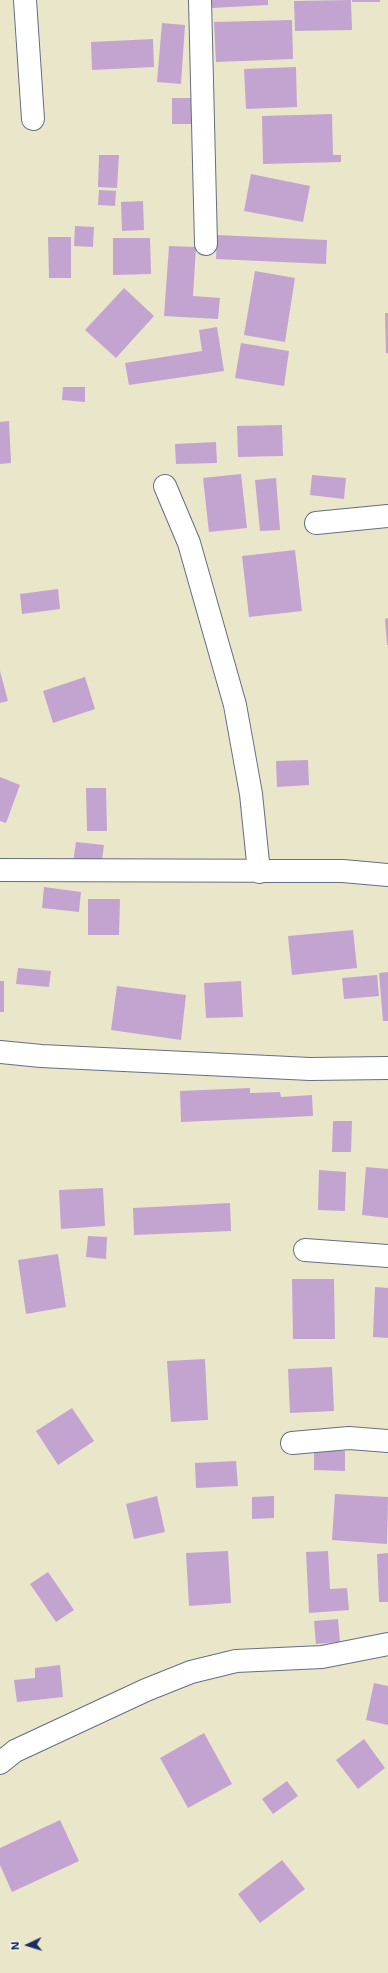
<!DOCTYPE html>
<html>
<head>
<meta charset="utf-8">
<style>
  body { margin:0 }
  #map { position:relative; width:388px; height:1973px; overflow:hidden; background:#eae6ca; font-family:"Shantell Sans",sans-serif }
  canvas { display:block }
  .north { position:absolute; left:8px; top:1925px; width:40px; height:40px; -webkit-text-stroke:3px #f6f6f2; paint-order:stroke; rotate:266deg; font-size:11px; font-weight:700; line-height:16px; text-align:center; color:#1b2f5e }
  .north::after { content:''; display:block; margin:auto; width:14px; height:18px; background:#1b2f5e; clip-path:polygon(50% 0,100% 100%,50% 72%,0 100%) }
</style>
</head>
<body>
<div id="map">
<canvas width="388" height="1973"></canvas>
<div class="north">N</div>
</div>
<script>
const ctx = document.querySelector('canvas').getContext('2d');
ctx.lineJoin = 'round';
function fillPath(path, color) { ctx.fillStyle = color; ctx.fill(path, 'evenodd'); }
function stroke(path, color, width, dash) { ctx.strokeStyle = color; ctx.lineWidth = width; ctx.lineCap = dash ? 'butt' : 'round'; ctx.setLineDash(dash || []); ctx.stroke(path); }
const building = new Path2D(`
  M212 0H268V5L212 8Z
  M351 0 352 30 295 31 294 1Z
  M352 0H380V2H352Z
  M292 20 293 59 216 62 214 22Z
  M162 23 185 25 181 84 157 82Z
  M153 39 154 67 92 70 91 42Z
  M296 67 297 107 246 109 244 69Z
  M172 98H196L197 124H172Z
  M332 114 333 155H341V162L263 164 262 116Z
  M99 155H119L117 188 98 187Z
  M251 174 310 186 303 222 244 211Z
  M99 190 116 191 115 206 98 205Z
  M143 201 144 230 122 231 121 202Z
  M75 226 94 227 93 247 74 246Z
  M217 235 327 240 326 264 216 259Z
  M48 237H71V278H49Z
  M113 238H150L151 274 113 275Z
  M169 246 196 247 193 296 220 298 218 319 164 316Z
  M255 271 295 278 285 342 244 335Z
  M124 288 154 316 116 358 85 330Z
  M385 313H388V353H386Z
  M217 327 224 371 129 385 125 363 202 351 199 330Z
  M241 343 289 351 284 386 235 378Z
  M63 387H85V402L62 400Z
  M9 421 11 463 0 464V422Z
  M282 425 283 456 238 457 237 426Z
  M216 442 217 463 176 464 175 444Z
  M241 474 247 528 209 532 203 478Z
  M312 475 346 478 344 499 310 495Z
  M276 478 280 530 260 531 255 480Z
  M295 550 302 611 249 617 242 556Z
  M58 589 60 609 22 614 20 594Z
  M388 618V645H387L385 619Z
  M0 671 8 701 0 703Z
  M85 677 95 709 53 723 43 691Z
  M308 760 309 785 277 787 276 761Z
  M0 777 20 785 6 823 0 821Z
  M86 788H106L107 831H87Z
  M76 842 104 845 101 867 73 863Z
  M44 887 81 892 79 912 42 908Z
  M88 899H120L119 935H88Z
  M353 930 357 968 292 975 288 936Z
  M18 968 51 971 49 987 16 984Z
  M388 972V1021H383L379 973Z
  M377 975 379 996 344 999 342 978Z
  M0 981H4V1012H0Z
  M241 981 243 1017 206 1018 204 983Z
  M117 986 186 995 181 1040 111 1030Z
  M250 1088V1093L280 1092 281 1097 312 1095 313 1116 181 1122 180 1091Z
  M333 1121H352L351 1152H332Z
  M366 1167 388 1169V1218L362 1215Z
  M319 1170 346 1172 345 1211 318 1210Z
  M103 1188 105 1226 61 1229 59 1190Z
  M230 1203 231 1231 134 1235 133 1208Z
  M88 1236 107 1237 106 1259 86 1257Z
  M58 1254 66 1307 26 1314 18 1260Z
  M292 1279H334L335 1339H293Z
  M375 1287 388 1288V1338L373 1337Z
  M205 1359 208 1420 171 1422 167 1361Z
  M332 1367 334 1411 290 1413 288 1369Z
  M72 1408 94 1441 58 1465 36 1431Z
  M314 1451H345V1471L314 1470Z
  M236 1461 238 1486 196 1488 195 1463Z
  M335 1494 388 1497 387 1544 332 1540Z
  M157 1496 165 1532 134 1539 126 1504Z
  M274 1496V1518L252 1519V1497Z
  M228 1551 231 1603 189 1606 186 1553Z
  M328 1551 330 1589 347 1588 349 1610 309 1613 306 1552Z
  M388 1553V1602H379L377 1554Z
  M48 1572 74 1610 56 1622 30 1584Z
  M338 1619 340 1642 316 1644 314 1621Z
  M60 1665 63 1697 17 1702 14 1680 35 1678V1668Z
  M374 1683 388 1686V1725L366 1720Z
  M204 1733 232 1784 188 1808 160 1758Z
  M364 1739 385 1768 358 1789 336 1760Z
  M287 1781 298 1796 273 1814 262 1799Z
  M60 1820 79 1861 12 1892 0 1865V1848Z
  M282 1860 305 1889 260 1923 238 1894Z`);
const street = new Path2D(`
  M25 0 33 119
  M200 0 206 244
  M165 486 189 543 235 705 251 794 259 872
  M316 523 388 516
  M0 870 343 871 388 875
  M0 1052 41 1056 310 1069 388 1068
  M305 1250 388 1256
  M292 1443 349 1438 388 1441
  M0 1763 15 1751 146 1690 191 1672 236 1661 322 1657 388 1644`);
fillPath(building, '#c3a4d1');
stroke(street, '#636f84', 24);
stroke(street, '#fff', 22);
</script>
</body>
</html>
